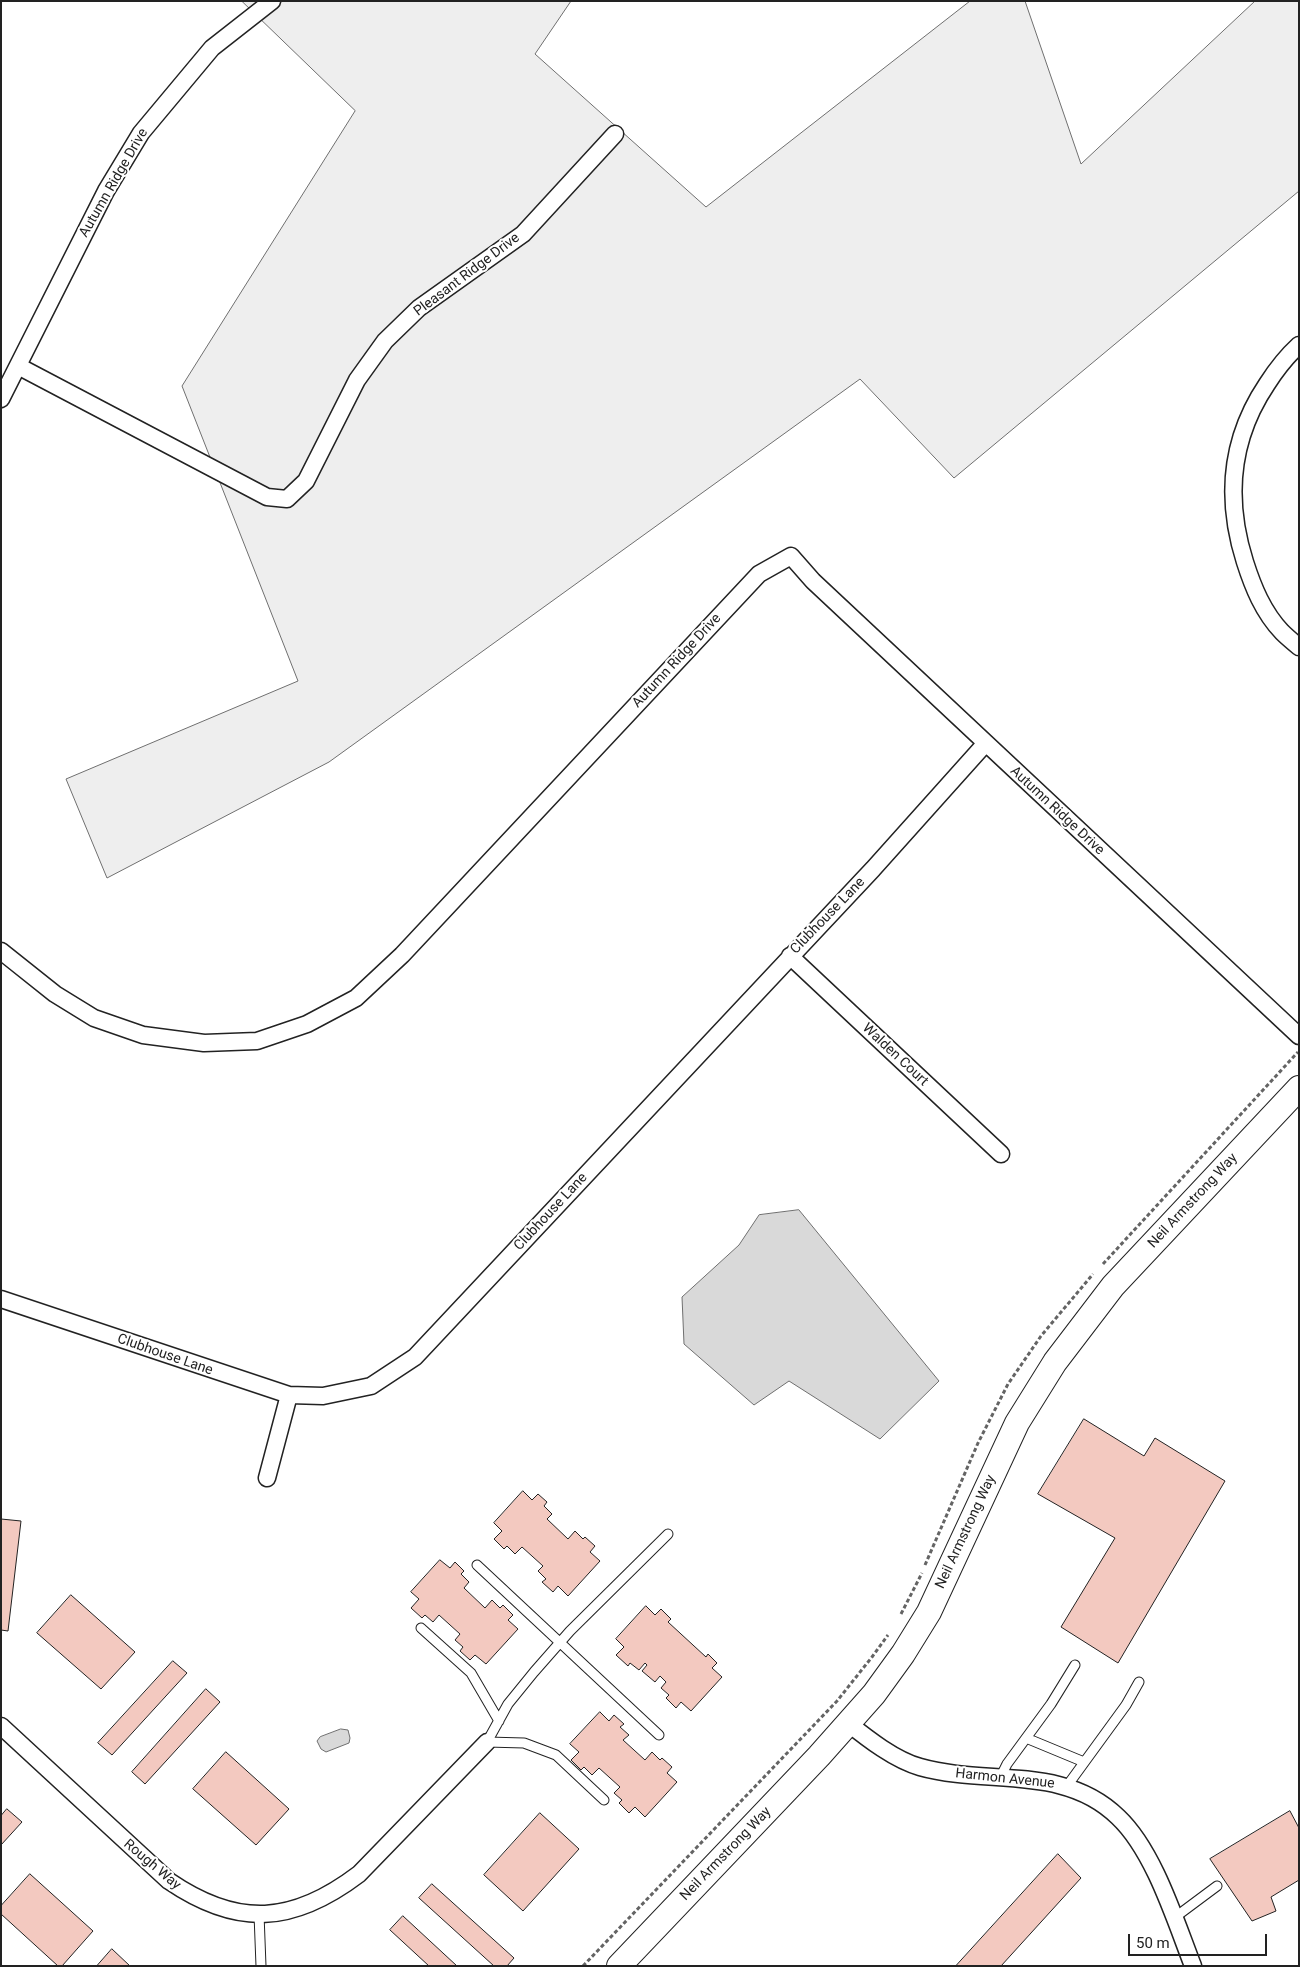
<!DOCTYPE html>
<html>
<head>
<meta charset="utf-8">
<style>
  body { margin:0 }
  #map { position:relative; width:1300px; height:1967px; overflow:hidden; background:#fff; font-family:Roboto,sans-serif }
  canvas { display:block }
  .frame { position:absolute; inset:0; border:2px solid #222; pointer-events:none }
  .scale { position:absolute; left:1128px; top:1934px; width:139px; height:22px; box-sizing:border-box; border:2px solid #222; border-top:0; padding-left:6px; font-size:15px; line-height:18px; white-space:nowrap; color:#222; -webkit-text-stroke:4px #fff; paint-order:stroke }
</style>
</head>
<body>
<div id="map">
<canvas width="1300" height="1967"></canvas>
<div class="frame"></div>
<div class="scale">50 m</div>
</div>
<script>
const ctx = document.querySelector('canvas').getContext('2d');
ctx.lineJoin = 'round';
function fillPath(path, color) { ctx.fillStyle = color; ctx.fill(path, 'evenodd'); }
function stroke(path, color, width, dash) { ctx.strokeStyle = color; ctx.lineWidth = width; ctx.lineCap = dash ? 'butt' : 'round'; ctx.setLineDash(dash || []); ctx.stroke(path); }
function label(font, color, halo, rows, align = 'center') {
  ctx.font = font + ' Roboto,sans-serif'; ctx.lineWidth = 4; ctx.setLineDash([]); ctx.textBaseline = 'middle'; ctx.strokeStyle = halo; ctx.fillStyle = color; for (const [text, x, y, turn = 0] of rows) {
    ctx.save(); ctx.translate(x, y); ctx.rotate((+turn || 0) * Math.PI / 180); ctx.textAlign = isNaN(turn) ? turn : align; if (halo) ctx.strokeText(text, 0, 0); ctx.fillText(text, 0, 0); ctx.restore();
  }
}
const green = new Path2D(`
  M242 1H571L535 54 706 207 970 1H1025L1081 164 1255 1H1299V191L954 478 860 379 329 762 107 878 66 779 298 681 182 386 355 111Z`);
const water = new Path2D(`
  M799 1210 939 1381 880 1439 789 1381 754 1405 684 1344 682 1297 739 1245 759 1215Z
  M341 1729 348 1730 350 1738 349 1743 326 1752 321 1749 317 1741 320 1737Z`);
const building = new Path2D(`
  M1084 1419 1144 1456 1155 1438 1225 1481 1118 1663 1061 1627 1115 1538 1038 1494Z
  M523 1491 532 1500 538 1494 547 1502 544 1506 552 1514 547 1519 568 1539 575 1531 583 1539 585 1537 595 1546 590 1552 600 1561 568 1596 558 1586 553 1592 542 1582 546 1579 538 1571 543 1566 522 1547 515 1554 507 1546 504 1549 494 1539 502 1531 494 1523Z
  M1 1519 21 1521 8 1631 1 1630Z
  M440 1560 450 1568 455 1562 464 1571 461 1574 469 1582 464 1588 485 1608 492 1600 500 1608 503 1605 513 1615 508 1620 518 1629 486 1664 475 1655 470 1660 460 1651 463 1647 455 1640 460 1634 439 1615 433 1622 425 1615 422 1618 411 1608 419 1599 411 1592Z
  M71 1595 135 1652 101 1689 37 1633Z
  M646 1606 655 1615 661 1609 671 1619 668 1622 706 1657 708 1654 717 1663 712 1668 722 1677 691 1711 681 1702 676 1708 666 1698 669 1695 661 1688 666 1682 660 1676 655 1682 642 1671 647 1665 645 1663 639 1670 630 1663 628 1666 616 1655 624 1647 616 1639Z
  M173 1661 187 1673 112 1755 98 1743Z
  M206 1689 220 1702 145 1784 132 1772Z
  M600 1712 609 1721 614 1715 624 1724 620 1727 629 1735 623 1740 645 1760 652 1752 660 1760 662 1758 672 1767 667 1773 677 1782 645 1817 635 1807 629 1813 619 1803 622 1800 614 1793 620 1787 599 1768 592 1775 584 1767 581 1770 571 1760 579 1752 570 1744Z
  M226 1752 289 1809 256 1845 193 1789Z
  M7 1809 22 1822 1 1845V1816Z
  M1290 1811 1299 1828V1880L1271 1897 1276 1911 1252 1921 1210 1859Z
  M540 1813 579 1849 523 1911 484 1875Z
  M1058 1854 1081 1878 1001 1966H956Z
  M30 1874 93 1931 62 1966H58L1 1914V1906Z
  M432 1884 514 1958 507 1966H494L419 1898Z
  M403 1916 457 1966H429L390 1930Z
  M112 1949 130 1966H97Z`);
const path = new Path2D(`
  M1103 1264 1298 1052
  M925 1565 978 1443 1008 1384 1041 1336 1093 1274
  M901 1614 922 1573
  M583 1966 837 1701 872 1657 888 1635`);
const lane = new Path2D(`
  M477 1565 659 1735
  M421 1628 471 1673 499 1721
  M1026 1738 1084 1762
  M1000 1778 1007 1764 1051 1704 1075 1665
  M1067 1786 1126 1705 1139 1682
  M604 1800 556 1755 524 1743 487 1742 508 1704 534 1672 570 1631 668 1534
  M259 1914 261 1966
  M1174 1918 1217 1886`);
const street = new Path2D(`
  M1299 345C1287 356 1276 370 1267 384 1230 439 1225 499 1245 562 1253 587 1263 612 1282 632 1287 637 1293 642 1299 647
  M18 366 267 497 287 499 306 481 357 380 385 341 419 308 523 234 615 134
  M1 399 106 191 141 133 212 48 272 1
  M1 951 55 994 94 1018 143 1035 204 1043 257 1041 307 1024 356 998 402 955 759 574 791 556 813 581 1299 1036
  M790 956 1001 1154
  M1 1299 289 1395 323 1396 371 1386 415 1357 873 869 985 744
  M267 1478 289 1395
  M848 1723C868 1739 895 1760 920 1767 987 1786 1064 1764 1118 1817 1154 1851 1175 1920 1193 1966
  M1 1726 169 1881C238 1928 293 1924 359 1874L487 1742`);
const secondary = new Path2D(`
  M619 1966 819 1756 874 1694 903 1654 929 1612 1017 1423 1055 1362 1113 1286 1299 1088`);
const streetNames = [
  ["Autumn Ridge Drive",114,183,-60],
  ["Pleasant Ridge Drive",467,275,-37],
  ["Autumn Ridge Drive",677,661,-47],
  ["Autumn Ridge Drive",1057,811,43],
  ["Clubhouse Lane",828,916,-46],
  ["Walden Court",895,1055,43],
  ["Neil Armstrong Way",1193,1201,-47],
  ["Clubhouse Lane",551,1212,-47],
  ["Clubhouse Lane",165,1355,19],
  ["Neil Armstrong Way",966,1532,-65],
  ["Harmon Avenue",1005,1779,6],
  ["Neil Armstrong Way",726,1854,-46],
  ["Rough Way",152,1865,40]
];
fillPath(green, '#eee');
stroke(green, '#6f6f6f', 1);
fillPath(water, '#d9d9d9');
stroke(water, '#6f6f6f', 1);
fillPath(building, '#f3c9c0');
stroke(building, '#222', 1);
stroke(lane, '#222', 11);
stroke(street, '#222', 19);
stroke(secondary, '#222', 26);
stroke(path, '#646464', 3, [4, 2.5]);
stroke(lane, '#fff', 9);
stroke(street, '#fff', 16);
stroke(secondary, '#fff', 24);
label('14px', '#222', '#fff', streetNames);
</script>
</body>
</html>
